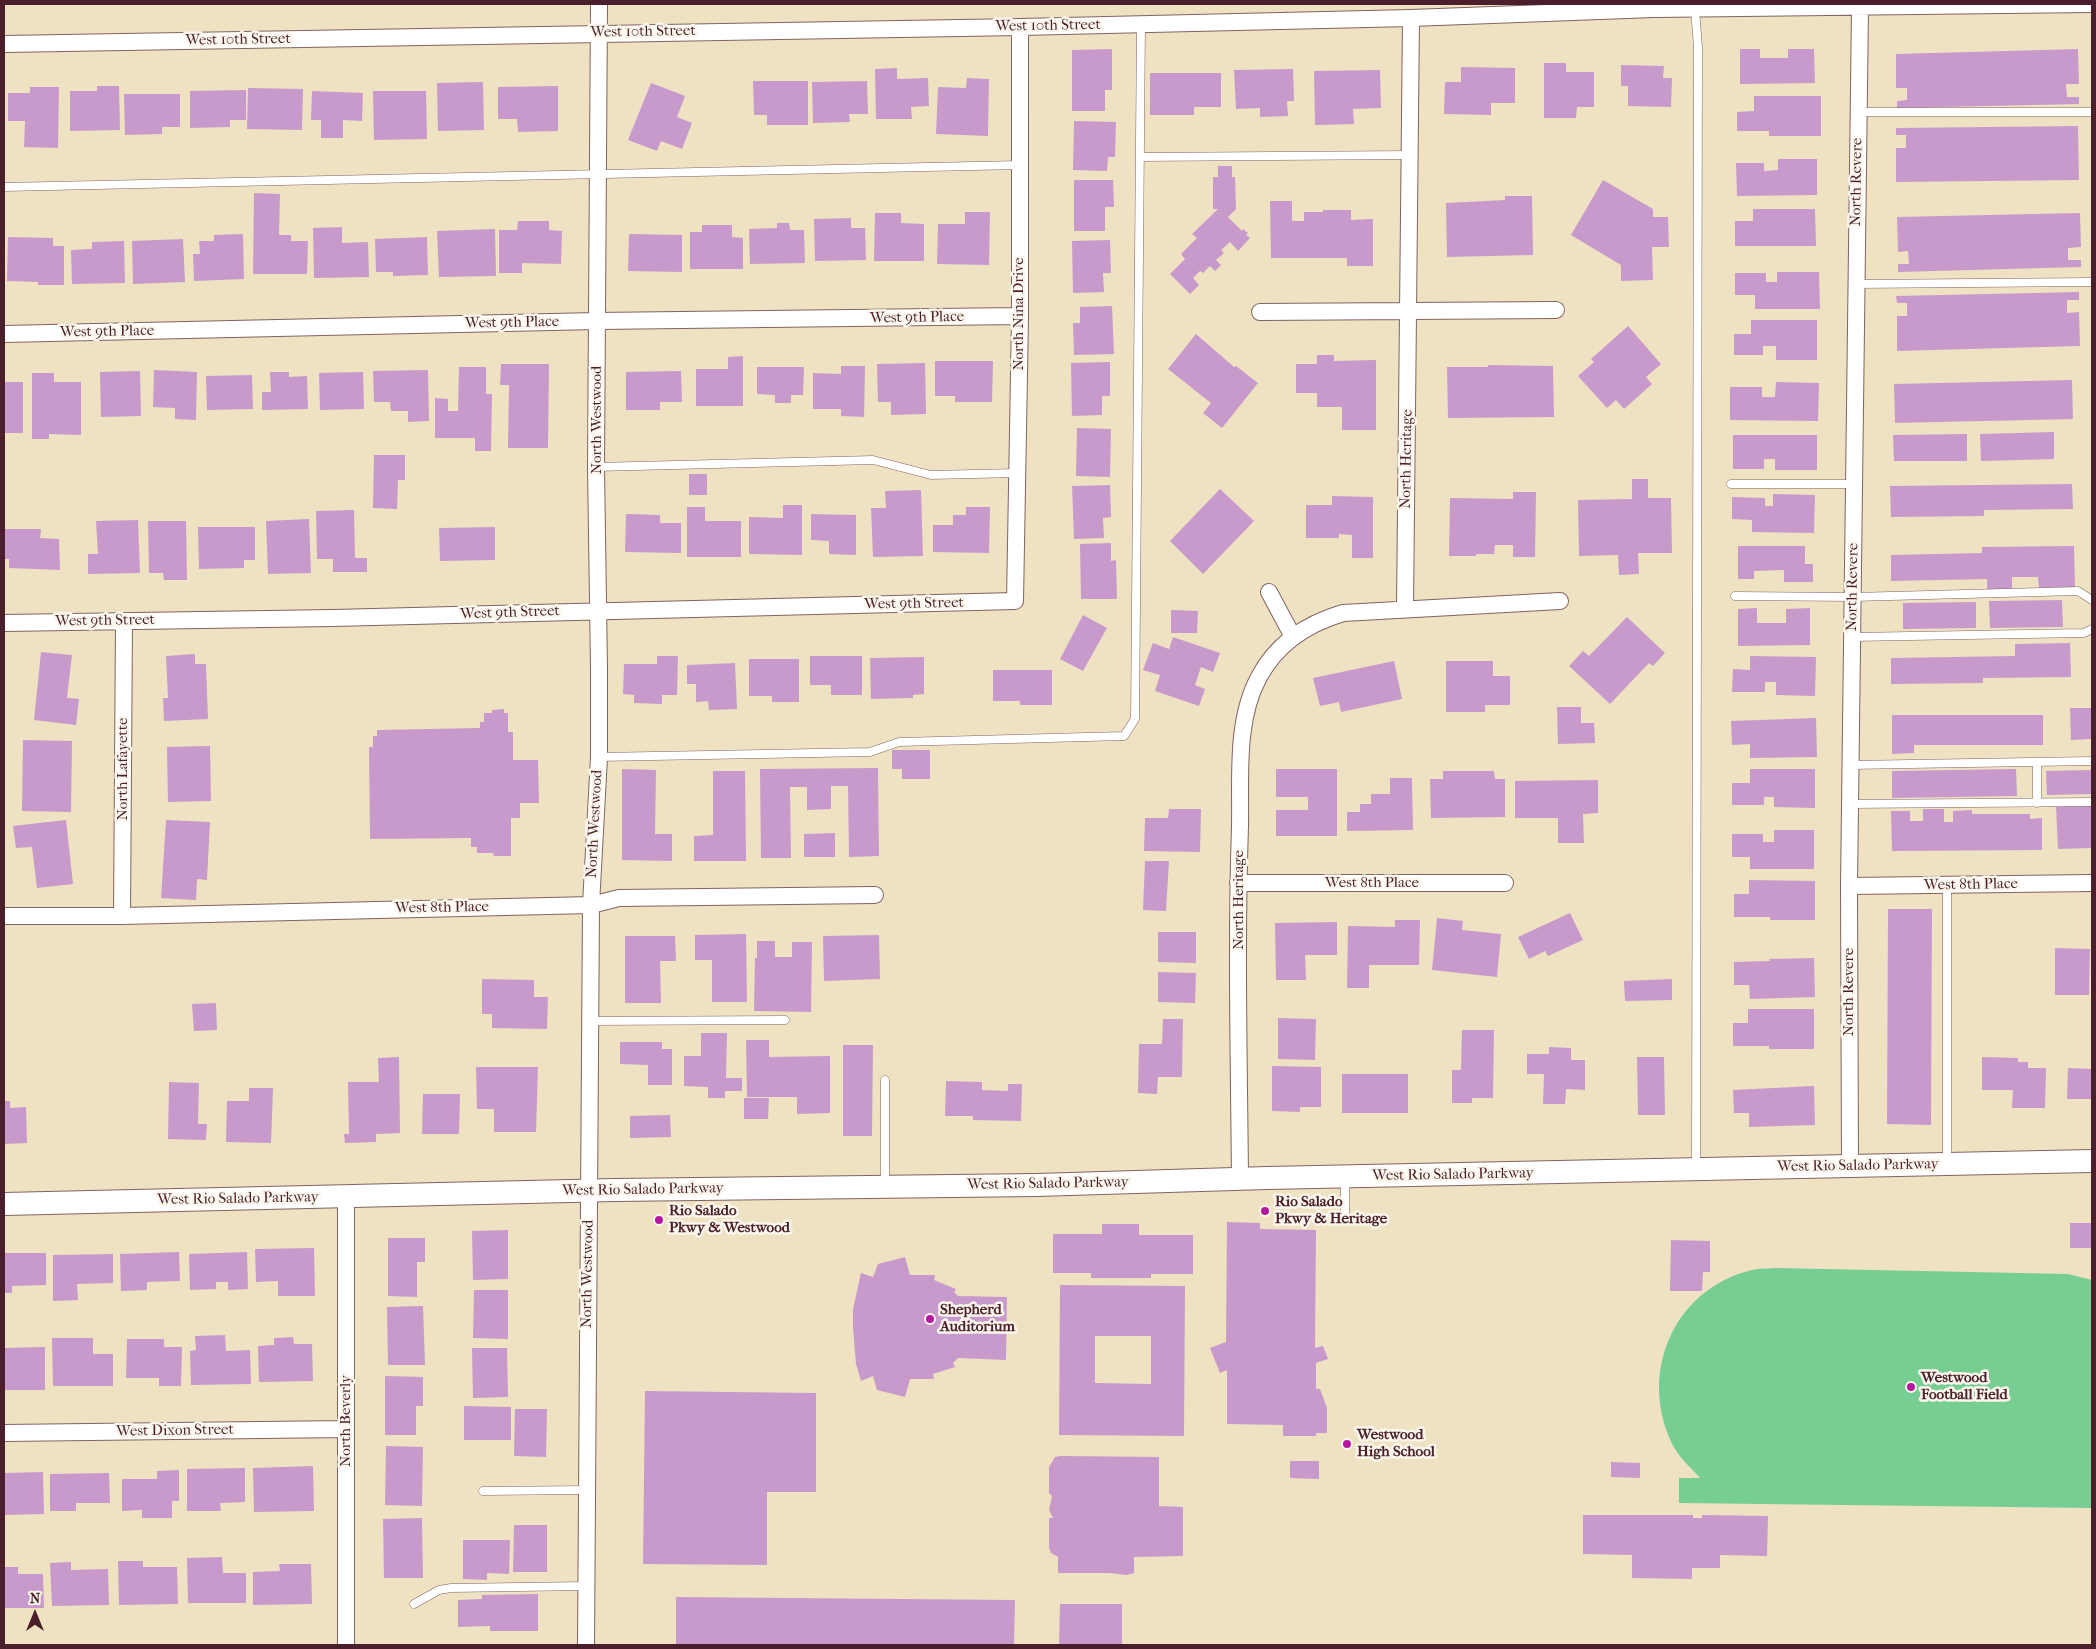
<!DOCTYPE html>
<html>
<head>
<meta charset="utf-8">
<style>
  body { margin:0 }
  #map { position:relative; width:2096px; height:1649px; overflow:hidden; background:#eee2c3; font-family:"IM FELL French Canon",serif }
  canvas { display:block }
  .frame { position:absolute; inset:0; border:5px solid #4a1f2b; pointer-events:none }
  .north { position:absolute; left:10px; top:1589px; width:50px; height:50px; -webkit-text-stroke:4px #fbf7ec; paint-order:stroke; rotate:0deg; font-size:14px; font-weight:700; line-height:20px; text-align:center; color:#4a1f2b }
  .north::after { content:''; display:block; margin:auto; width:18px; height:22px; background:#4a1f2b; clip-path:polygon(50% 0,100% 100%,50% 72%,0 100%) }
</style>
</head>
<body>
<div id="map">
<canvas width="2096" height="1649"></canvas>
<div class="frame"></div>
<div class="north">N</div>
</div>
<script>
const ctx = document.querySelector('canvas').getContext('2d');
ctx.lineJoin = 'round';
function fillPath(path, color) { ctx.fillStyle = color; ctx.fill(path, 'evenodd'); }
function stroke(path, color, width, dash) { ctx.strokeStyle = color; ctx.lineWidth = width; ctx.lineCap = dash ? 'butt' : 'round'; ctx.setLineDash(dash || []); ctx.stroke(path); }
function label(font, color, halo, rows, align = 'center') {
  ctx.font = font + ' "IM FELL French Canon",serif'; ctx.lineWidth = 5; ctx.setLineDash([]); ctx.textBaseline = 'middle'; ctx.strokeStyle = halo; ctx.fillStyle = color; for (const [text, x, y, turn = 0] of rows) {
    ctx.save(); ctx.translate(x, y); ctx.rotate((+turn || 0) * Math.PI / 180); ctx.textAlign = isNaN(turn) ? turn : align; if (halo) ctx.strokeText(text, 0, 0); ctx.fillText(text, 0, 0); ctx.restore();
  }
}
const green = new Path2D(`
  M1775 1268 2068 1274 2092 1280V1508L1679 1503V1478H1700C1692 1469 1681 1459 1675 1449 1636 1377 1672 1289 1752 1270 1760 1268 1768 1269 1775 1268Z`);
const building = new Path2D(`
  M1112 49V90H1105V111H1072V50Z
  M1740 49H1760V58H1788V49H1814L1815 83 1740 84Z
  M2078 49 2079 84H2066L2067 97H2079V104L1897 108V101L1907 100V88H1896V54Z
  M1544 63H1566V72H1594V107H1577L1576 118H1544Z
  M1621 65 1664 66 1663 78H1672L1671 107 1628 106V86H1621Z
  M1461 67 1515 68V103H1491V115L1444 114 1445 82H1461Z
  M897 68V79L928 78 929 106 911 107 912 119H876L875 69Z
  M1293 69 1294 101H1287L1288 116 1260 117V108L1236 109 1234 70Z
  M1380 70 1381 108 1353 109 1354 124 1315 125 1314 71Z
  M1150 73H1221V107H1194V115H1150Z
  M967 78 989 79 988 136 936 134 938 87 966 88Z
  M753 81H808V125H767V115H754Z
  M867 81 868 114H849L850 122 813 123 812 82Z
  M483 82 484 130 438 131 437 83Z
  M651 83 685 96 677 117 692 123 682 149 661 141 657 151 628 140Z
  M97 86H119L120 130 70 131V91H97Z
  M558 86V131L518 132 517 119H498V87Z
  M30 87H59L58 148 24 147 25 121H8V93H30Z
  M248 88 303 89 302 130 247 129Z
  M246 90V120H230V127L190 128V91Z
  M312 91 363 93 362 121 343 120V138H321V120H311Z
  M373 91H426L427 139 374 140Z
  M124 94H180V127H162V134L125 135Z
  M1754 96H1821V136H1769V131H1737V112L1754 111Z
  M1074 121 1116 122 1115 157H1108L1107 171 1073 170Z
  M2078 126 2079 180 1896 182V148H1906V135H1896V128Z
  M1778 159H1817V195L1737 196 1736 163H1764V171L1778 170Z
  M1218 166H1232V177H1235L1236 209 1228 217 1242 231 1243 229 1248 233 1246 235 1250 238 1238 251 1230 242 1221 250 1224 253 1216 260 1221 265 1215 271 1210 266 1203 273 1200 271 1193 278 1199 285 1190 294 1170 274 1185 259 1181 254 1197 238 1192 234 1218 209H1213V177H1218Z
  M1074 180H1113L1114 207H1105V231H1074Z
  M1603 180 1653 209V217H1668L1669 247H1652L1653 280 1621 281V265L1571 235Z
  M254 193 280 194 279 235H291V241H308L307 274H253Z
  M1505 196H1532L1533 255 1447 257 1446 203 1505 200Z
  M1270 201H1292V221H1304V212H1323V210H1351V220L1373 219V266H1347V258H1271Z
  M1753 209H1815L1816 246H1735V221H1753Z
  M965 212H990L989 265 937 264 938 224H965Z
  M875 213H901V223L924 224V261H874Z
  M2080 213 2081 247 2068 248V260H2081V267L1898 272V264H1909L1908 251 1898 252 1897 217Z
  M851 218V228H865L866 260 815 261 814 219Z
  M518 221H549V230L562 231 561 264 522 263V273H499V230H517Z
  M777 223H789L790 230H804L805 263 750 264 749 229 777 228Z
  M702 225H732V237L743 238V269H690V232H702Z
  M342 227V243L368 242 369 277 314 278 313 228Z
  M495 229 496 276 439 277 437 231Z
  M243 234 244 279 194 281 193 254H200L199 241H214V235Z
  M629 234 682 235V272L628 271Z
  M8 237 53 238V246H64V285H38V282L7 281Z
  M427 237 428 275 393 276V272H376L375 239Z
  M183 239 185 282 133 284 132 241Z
  M1110 240 1111 273H1103L1104 292 1073 293 1072 241Z
  M124 241 125 283 72 284 71 250 92 249V242Z
  M1777 272H1819L1820 309H1755V295H1735V273H1766V282H1777Z
  M2079 292V300H2067V313L2079 312 2080 346 1897 351V316H1907V303H1897L1896 296Z
  M1112 306 1114 354 1074 355 1073 323H1080V307Z
  M1751 320H1817V360H1776V346H1763V355H1734V334H1751Z
  M1628 326 1661 364 1646 377 1652 384 1624 409 1616 400 1607 408 1578 376 1594 362 1591 359Z
  M1196 334 1234 367 1236 366 1258 383 1222 428 1203 413 1211 403 1168 369Z
  M1317 355H1334V361L1376 360V430H1342V407H1317V393H1296V364H1317Z
  M743 356V406H696V369H728V357Z
  M935 361H993L992 402H955V396H935Z
  M1110 362V396H1102V415L1072 416 1071 363Z
  M925 363 926 414 891 415V402H878L877 364Z
  M501 364H549L548 448H508L509 385H500Z
  M1488 365 1553 366 1554 417 1448 418 1447 367H1488Z
  M841 366H865L864 417 841 416V409H813V373L841 374Z
  M459 367H486V394H492L491 451H475V438H435V398L448 399V411H458Z
  M757 367H804L803 395H791V403H775V395L757 394Z
  M154 370 197 372 196 420 175 419V408L153 407Z
  M428 370 429 421 408 422V411H391L390 402H374L373 371Z
  M140 371 141 416 101 417 100 372Z
  M681 371 682 402H660V410H626V372Z
  M270 372H289V377L307 376 308 409 262 410V392H271Z
  M363 372 364 409 320 410 319 373Z
  M32 373H54V382H81V435L49 434V439H32Z
  M252 375 253 409 207 410 206 376Z
  M2072 380 2073 419 1895 423 1894 384Z
  M4 382H23V433H4Z
  M1776 382 1819 383 1818 421 1730 420V387H1762V397H1775Z
  M1077 428 1111 429 1110 477 1076 476Z
  M2054 432V459L1981 461 1980 434Z
  M1967 434V461H1894L1893 435Z
  M1733 435H1817V470H1775V459H1764V469H1733Z
  M374 455H405V480H398L397 509 373 508Z
  M689 474H707V495H689Z
  M1632 479H1648V498H1671L1672 553H1638L1639 574 1619 575 1618 555 1579 556 1578 500 1632 499Z
  M2072 484 2073 509 1984 510V516L1891 517 1890 486Z
  M1110 485 1111 517 1103 518 1104 538 1074 539 1072 486Z
  M1220 489 1254 521 1203 574 1170 541Z
  M921 490 923 556 873 557 871 508H886L885 491Z
  M1513 492H1536L1535 557H1513V545H1495L1494 554H1476V556H1449L1450 498 1513 499Z
  M1773 494 1815 495 1814 533 1752 532V520L1732 519V497L1765 498V506H1773Z
  M1332 496 1373 497V558H1352V535L1339 534V538H1306V505H1332Z
  M783 505H802V555L749 554V517L783 518Z
  M687 507H705V521H741V557H687Z
  M966 507H990L989 553 933 552V525H953V515H966Z
  M354 510 355 558H367V572H333V559H317L316 511Z
  M626 514 660 515V523H681V553L625 552Z
  M811 514 856 515V555L829 554V541L811 540Z
  M309 519 311 573 268 574 266 521Z
  M138 520 140 573 88 574V554H98L96 521Z
  M148 521H186L187 580H164L163 573H149Z
  M198 527H255V560H244V568L199 569Z
  M495 527V560L440 561 439 528Z
  M4 529H41L40 538 59 539 60 570 9 568V559H4Z
  M1111 543V561L1116 560 1117 599H1081L1080 544Z
  M1738 546H1805V564H1813V582H1784V570L1754 571V579H1738Z
  M2074 546 2075 588H2039L2038 577H2012V589H1987V579L1891 581V555L1982 553V547Z
  M2062 600 2063 627 1990 628 1989 601Z
  M1976 602V628L1903 629V603Z
  M1757 608V623H1786V609L1810 608V645L1738 646V609Z
  M1171 610 1198 611 1197 633H1171Z
  M1083 615 1107 628 1083 671 1060 659Z
  M1627 617 1665 653 1653 666 1649 663 1610 704 1569 666 1583 651 1589 656Z
  M1173 637 1220 653 1213 672 1201 667 1195 685 1205 689 1199 706 1155 691 1160 675 1143 670 1153 643 1169 649Z
  M2070 643 2071 677 1983 678V683L1891 684V658L2015 656V644Z
  M41 652 72 655 67 698 79 699 76 725 34 720Z
  M195 654V664H206L208 719 164 721 163 698H168L166 656Z
  M657 656H678L677 695H662V704L634 703V695L623 694 624 664H657Z
  M810 656H862V695H831V685H810Z
  M1750 656 1816 657 1815 696 1776 695V682H1765V692H1732L1733 669 1750 670Z
  M924 657V694L913 695V698L871 699 870 658Z
  M749 659H799V702H772V696H749Z
  M1394 661 1402 699 1341 712 1339 702 1320 706 1313 678Z
  M1446 661H1493V676H1510V705H1485V712H1446Z
  M735 663 737 709 709 710 708 701 696 702V684H687V665Z
  M993 670H1052V705H1020V701H993Z
  M1557 707H1581V723H1594L1595 743 1558 744Z
  M2070 708H2092V739L2071 740Z
  M504 709V713H508V732H513V760H538L539 803H520V818H511V856H494L493 853H477V847H471V838L370 839 369 747H373V736H377V730L480 728V722H484V713H492V710Z
  M1892 715H2043V745H1914V753L1892 754Z
  M1816 718 1817 757 1750 758V744L1732 745 1731 721Z
  M23 740 72 741 71 812 22 811Z
  M210 746 211 801 168 802 167 747Z
  M892 750H930V779H902V769H892Z
  M878 768 879 856 849 857 848 786H831V809L807 810V787H790L791 858H761L760 769Z
  M622 769 656 770 655 834H672V861L622 860Z
  M1276 769H1337V836H1276V810H1308V797H1276Z
  M1750 769H1815V808L1774 807V797H1764V805H1732V783H1750Z
  M2016 769 2017 796 1892 798V771Z
  M2092 770V794L2047 795 2046 771Z
  M713 771H745L746 861H694V836L713 835Z
  M1443 771H1494L1495 779H1505V817L1431 818 1430 779H1443Z
  M1390 778H1412L1413 830 1347 831V812H1360V804H1371V794H1390Z
  M1598 780V813L1583 814 1584 843H1558V818H1515V781Z
  M2091 806 2092 848 2058 849 2056 807Z
  M1169 809H1201L1200 852 1144 851 1145 818H1168Z
  M1923 809H1944V822H1953V811L1972 810V814H2030V819L2042 818V850L1892 851 1891 811H1910V821H1923Z
  M66 820 73 884 37 888 32 847 16 848 13 826Z
  M166 820 210 822 207 880 197 879 196 900 161 898Z
  M1774 830H1814V869H1750V857H1732V834H1763V842H1774Z
  M835 833V857H804V834Z
  M1145 861H1169L1166 911 1143 910Z
  M1749 880 1815 881V920H1770V917H1734V894H1749Z
  M1888 909H1932L1931 1125 1887 1124Z
  M1570 913 1583 940 1548 956 1545 951 1529 959 1518 937Z
  M1437 918 1463 921 1462 930 1501 934 1497 977 1432 970Z
  M1395 920H1420L1419 965H1369V988H1347L1348 926 1395 927Z
  M1337 922V955H1305L1306 980H1276L1275 923Z
  M1158 932H1196V963L1158 962Z
  M746 934 747 1002H712V960H695V935Z
  M879 935 880 979 824 981 823 936Z
  M625 936H675L676 961H660L661 1003H625Z
  M757 941H775V957H792V942H812L811 1012 754 1011 755 958H757Z
  M2055 948 2090 949 2089 995H2055Z
  M1814 958 1815 997 1750 999 1749 985H1734V962L1770 961 1769 959Z
  M1158 972 1196 973 1195 1003 1158 1002Z
  M482 979 534 980V997H548L547 1029 492 1028V1014H482Z
  M1672 979V1000L1625 1001 1624 981Z
  M216 1003 217 1030 194 1031 192 1004Z
  M1748 1009H1814V1049H1769V1046H1733V1023H1748Z
  M1278 1018 1316 1019 1315 1060 1278 1059Z
  M1163 1019H1183L1182 1077H1158L1157 1094 1138 1093 1139 1044H1162Z
  M1462 1030H1494L1493 1098H1472V1103H1452V1070H1461Z
  M701 1033H727L726 1078H742V1091H725V1098H708V1087L684 1086V1056H701Z
  M746 1040H769V1057L830 1056V1113L797 1114V1097H747Z
  M620 1042H662V1049H672V1085H648V1065L620 1064Z
  M843 1045H873L872 1136H843Z
  M1549 1047 1571 1048V1060H1585V1090L1566 1089 1565 1104H1543L1544 1074H1527V1054H1549Z
  M399 1057 400 1133 376 1134V1142L345 1143 344 1134H349L348 1082H379L378 1058Z
  M1637 1057H1664L1665 1115H1638Z
  M1982 1057 2018 1058V1062H2028V1068H2046L2045 1108H2012L2013 1090H1982Z
  M1272 1066 1321 1067V1107H1300V1112L1272 1111Z
  M476 1067H538L536 1132H494V1109H477Z
  M2068 1068 2092 1069V1099H2067Z
  M1342 1074H1408V1113H1342Z
  M946 1081 982 1082V1090L1008 1091V1084H1022L1021 1121 973 1120V1116H945Z
  M169 1082 199 1083 198 1124H207L206 1140 168 1139Z
  M1814 1086 1815 1125 1749 1127V1113H1734L1733 1090Z
  M249 1088H273L271 1143 226 1142 227 1101H249Z
  M423 1094H460L459 1134H422Z
  M744 1098H769L768 1119H744Z
  M4 1101H10V1108L26 1107 27 1143 4 1144Z
  M670 1115 671 1137 630 1138V1116Z
  M1227 1222 1260 1223V1229L1316 1230 1315 1348 1323 1346 1328 1359 1316 1363V1389H1320L1327 1408V1433H1316V1436H1283V1425L1227 1424V1370L1220 1373 1210 1348 1226 1342Z
  M2070 1223H2092V1248H2070Z
  M1102 1224H1139V1235H1193V1274H1151V1278H1091V1273H1053V1234H1102Z
  M508 1230V1279L473 1280 472 1231Z
  M388 1238H425V1262H417V1297L388 1296Z
  M1671 1240 1710 1241V1272H1703L1702 1291H1670Z
  M314 1248 315 1296H278V1281L256 1282 255 1249Z
  M179 1252 180 1281 147 1282V1290L121 1291 120 1254Z
  M247 1252 248 1289 228 1290V1282H216V1289L190 1290 189 1254Z
  M4 1253H46V1285L12 1286V1293H4Z
  M113 1254V1283L77 1284 78 1300 53 1301V1255Z
  M905 1257 910 1275H935L934 1280 956 1289 954 1292 958 1296 1007 1297 1006 1360 958 1358 953 1363 955 1367 933 1374 934 1379H910L905 1397 877 1390 873 1376 861 1381 856 1364 853 1328V1309L861 1273 873 1277 878 1264Z
  M1060 1285 1185 1286 1184 1436 1059 1435ZM1095 1336H1151V1384L1095 1383Z
  M474 1290H508V1339L473 1338Z
  M423 1306 425 1365H388L387 1307Z
  M225 1335 226 1351 250 1350 251 1384 191 1385 190 1351 196 1350 195 1336Z
  M293 1337 294 1344H312L313 1381 259 1382 258 1346 274 1345V1338Z
  M52 1338H93V1354H113V1386H53Z
  M127 1339H164V1347H182L181 1386H159V1378H126Z
  M45 1347V1390H4V1348Z
  M472 1348H507L508 1397 473 1398Z
  M385 1376 423 1377V1406H416V1435H385Z
  M645 1391 816 1393V1492H767V1565L643 1564Z
  M464 1406 511 1407V1440H464Z
  M515 1409H547L546 1457 514 1456Z
  M386 1446 423 1447 422 1506 385 1505Z
  M1060 1456 1159 1457V1506L1183 1507V1556L1134 1557V1573L1127 1575 1109 1573H1058V1557L1051 1553 1049 1548V1518H1053L1049 1510 1052 1496 1049 1493V1467L1055 1457Z
  M1290 1461H1319V1479L1290 1478Z
  M1611 1462 1640 1463V1478L1611 1477Z
  M313 1466 314 1511 254 1512 253 1468Z
  M245 1468V1502L220 1503 221 1511H187V1469Z
  M179 1470V1501H172V1518H142V1510L122 1511V1479H157V1471Z
  M43 1472 44 1514 4 1515V1473Z
  M109 1473 110 1503H76V1511H50V1474Z
  M1583 1515H1693V1518H1702V1515L1768 1516 1767 1556 1720 1555V1568H1692V1579L1632 1578V1555L1583 1554Z
  M422 1518 423 1578H384L383 1519Z
  M514 1525H547V1572H513Z
  M463 1540H510L509 1574 487 1573V1580L463 1579Z
  M222 1557 223 1573H246V1603H188L187 1558Z
  M118 1561H143V1567H177L178 1604 119 1605Z
  M71 1562V1570L108 1569 109 1605 52 1606 50 1563Z
  M279 1564H311L312 1604 253 1605V1572L280 1571Z
  M4 1567H18V1574H43L44 1608H4Z
  M538 1594V1631H490V1626L458 1627V1600L482 1599V1595Z
  M676 1597 1015 1600 1014 1645H676Z
  M1060 1604H1122V1645H1059Z`);
const lane = new Path2D(`
  M1695 9 1698 48 1696 1168
  M1858 112H2092
  M1140 157 1410 155
  M4 187 1020 165
  M1856 284 2092 282
  M596 467 873 460 931 475 1017 473
  M1731 484H1854
  M1735 596 1853 597 2078 591 2092 600
  M1852 637 2084 633 2092 629
  M599 757 870 752 899 742 1124 736 1135 719 1141 24
  M1850 765 2092 761
  M2037 803V762
  M1850 804 2092 802
  M1947 885V1163
  M590 1021 785 1020
  M1345 1179V1215
  M885 1185V1080
  M483 1491 587 1490
  M414 1604 439 1590 451 1588 586 1586`);
const street = new Path2D(`
  M4 44 1020 27 1411 18 1654 9 2092 4
  M1260 312 1556 310
  M4 334 597 321 1020 316
  M1269 592 1292 635
  M1405 608 1411 18
  M4 623 333 618 1015 601 1020 316V27
  M1238 883H1505
  M1849 886 2092 883
  M7 916H122L591 905 619 898 875 895
  M122 916 124 621
  M1850 1165 1849 886 1860 8
  M1240 1179C1239 1062 1236 944 1240 826 1241 778 1235 721 1259 677 1277 643 1306 624 1343 613L1560 601
  M4 1433 346 1429
  M346 1645V1197
  M586 1645 591 905 599 757V669L596 467 599 4`);
const secondary = new Path2D(`
  M4 1204 614 1190 1037 1185 1267 1178 2092 1161`);
const markers = [
  [1265,1211,5,"#b5179e"],
  [659,1220,5,"#b5179e"],
  [930,1319,5,"#b5179e"],
  [1911,1387,5,"#b5179e"],
  [1347,1444,5,"#b5179e"]
];
const streetNames = [
  ["West 10th Street",1048,26,-1],
  ["West 10th Street",643,32,-1],
  ["West 10th Street",238,40,-1],
  ["North Revere",1857,182,-89],
  ["North Nina Drive",1019,314,-90],
  ["West 9th Place",917,318,-1],
  ["West 9th Place",512,323,-1],
  ["West 9th Place",107,332,-1],
  ["North Westwood",597,420,-90],
  ["North Heritage",1407,459,-89],
  ["North Revere",1853,587,-89],
  ["West 9th Street",914,604,-1],
  ["West 9th Street",510,613,-2],
  ["West 9th Street",105,621,-1],
  ["North Lafayette",123,769,-90],
  ["North Westwood",595,824,-87],
  ["West 8th Place",1372,883],
  ["West 8th Place",1971,885,-1],
  ["North Heritage",1239,900,-90],
  ["West 8th Place",442,908,-1],
  ["North Revere",1849,992,-90],
  ["West Rio Salado Parkway",1858,1166,-1],
  ["West Rio Salado Parkway",1453,1175,-1],
  ["West Rio Salado Parkway",1048,1184,-1],
  ["West Rio Salado Parkway",643,1190,-1],
  ["West Rio Salado Parkway",238,1199,-1],
  ["North Westwood",588,1274,-89],
  ["North Beverly",346,1421,-90],
  ["West Dixon Street",175,1431,-1]
];
const poiNames = [
  ["Rio Salado",1275,1202],
  ["Pkwy & Heritage",1275,1219],
  ["Rio Salado",669,1211],
  ["Pkwy & Westwood",669,1228],
  ["Shepherd",940,1310],
  ["Auditorium",940,1327],
  ["Westwood",1921,1378],
  ["Football Field",1921,1395],
  ["Westwood",1357,1435],
  ["High School",1357,1452]
];
fillPath(green, '#77ce93');
fillPath(building, '#c89acc');
stroke(lane, '#836360', 9);
stroke(street, '#836360', 18);
stroke(secondary, '#836360', 24);
stroke(lane, '#fff', 8);
stroke(street, '#fff', 16);
stroke(secondary, '#fff', 22);
for (const [x, y, r, color] of markers) { const dot = new Path2D(); dot.arc(x, y, r, 0, 2 * Math.PI); ctx.fillStyle = color; ctx.fill(dot); stroke(dot, '#fbf7ec', 2); }
label('15px', '#4a1f2b', '#fbf7ec', streetNames);
label('bold 15px', '#4a1f2b', '#fbf7ec', poiNames, 'left');
</script>
</body>
</html>
